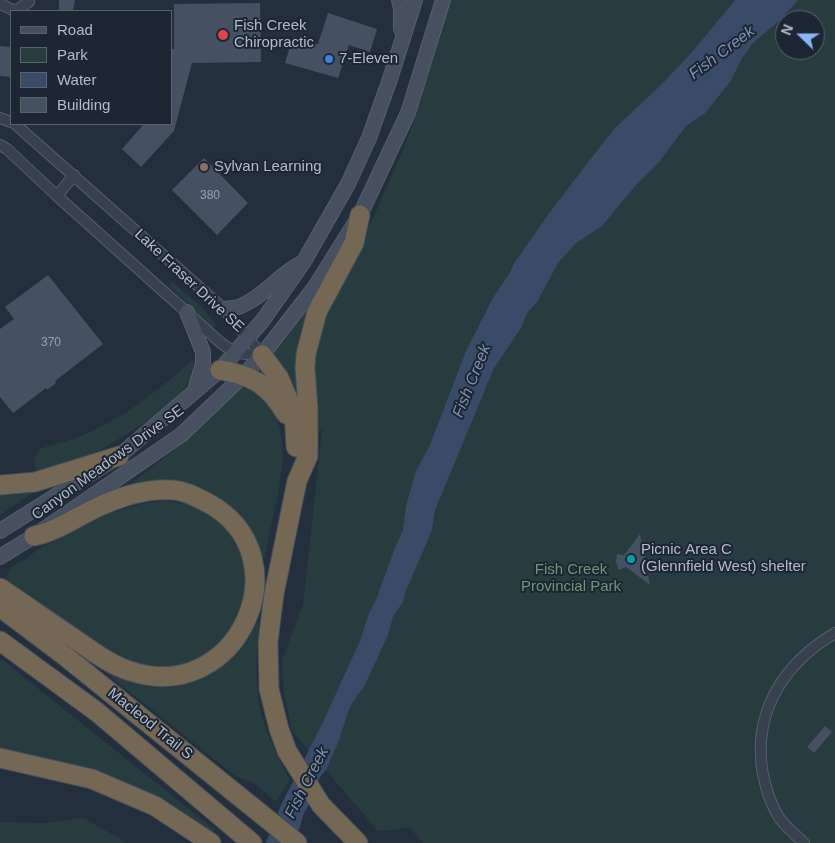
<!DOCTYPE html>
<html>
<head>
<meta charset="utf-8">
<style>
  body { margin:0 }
  #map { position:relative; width:835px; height:843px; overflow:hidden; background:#242f3e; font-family:Helvetica,sans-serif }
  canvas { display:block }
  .legend { position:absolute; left:10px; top:10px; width:162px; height:115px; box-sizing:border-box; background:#1d2633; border:1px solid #59626f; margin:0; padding:6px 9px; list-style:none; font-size:15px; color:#b4bcc9 }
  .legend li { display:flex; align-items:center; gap:10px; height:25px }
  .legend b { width:25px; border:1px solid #59626f }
  .north { position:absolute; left:775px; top:10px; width:50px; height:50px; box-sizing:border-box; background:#1d2633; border:1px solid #59626f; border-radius:50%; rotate:292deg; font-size:14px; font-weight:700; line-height:20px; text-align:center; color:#b4bcc9 }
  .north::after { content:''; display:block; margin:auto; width:18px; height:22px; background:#8ab4f8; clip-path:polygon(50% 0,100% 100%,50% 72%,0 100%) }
</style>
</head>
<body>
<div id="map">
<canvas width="835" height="843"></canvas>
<ul class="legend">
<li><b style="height:6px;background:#465061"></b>Road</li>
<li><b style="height:14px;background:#263c3f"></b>Park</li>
<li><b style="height:14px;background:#394c67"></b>Water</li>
<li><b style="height:14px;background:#455162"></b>Building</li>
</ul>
<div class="north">N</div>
</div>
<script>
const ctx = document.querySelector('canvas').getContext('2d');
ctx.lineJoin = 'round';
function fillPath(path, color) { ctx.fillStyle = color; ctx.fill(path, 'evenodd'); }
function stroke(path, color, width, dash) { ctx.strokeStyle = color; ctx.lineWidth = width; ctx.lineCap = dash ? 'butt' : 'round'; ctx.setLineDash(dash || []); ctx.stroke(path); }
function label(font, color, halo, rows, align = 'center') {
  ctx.font = font + ' Helvetica,sans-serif'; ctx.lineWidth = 4; ctx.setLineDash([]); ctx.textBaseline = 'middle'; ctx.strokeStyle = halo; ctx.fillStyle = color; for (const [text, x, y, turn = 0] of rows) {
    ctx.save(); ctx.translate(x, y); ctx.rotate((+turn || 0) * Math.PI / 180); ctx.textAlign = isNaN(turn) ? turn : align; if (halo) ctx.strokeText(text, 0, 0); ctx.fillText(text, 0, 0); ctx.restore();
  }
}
const green = new Path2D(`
  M451 0H835V843H423L410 828 378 831 292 731 284 693 282 660 303 605 322 430 315 431 314 341 374 216 403 150 416 116ZM785 20H815V50H785Z
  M172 282 204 309 216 325 212 328 169 286Z
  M305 314 309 317 297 376V390L295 391 271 358 272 355Z
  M194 359C205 391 120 439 96 452 77 461 58 468 38 475 34 465 32 456 40 449 54 444 68 441 81 436 124 418 160 389 194 359Z
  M244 387C252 390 258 394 264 400 302 438 271 512 265 557H259L222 507 122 491 173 451Z
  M33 488 34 492 0 515V495Z
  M168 501 188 505 206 513 223 525 235 539 244 558 248 577 243 617 205 660 171 670 132 666 2 582 12 567 26 559 37 550 108 514 144 503Z
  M259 623C256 651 255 680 260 708 265 733 278 757 290 780L276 802 255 784 234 775 97 666 99 664C117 672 136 683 157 685 189 687 223 672 243 647 248 641 252 631 256 624Z
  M0 658 214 829 210 835 0 751Z
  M84 818 127 843H0V822L47 823Z`);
const water = new Path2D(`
  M735 0H798L781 19 752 44 742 58 730 82 705 113 686 126 659 162 636 185 602 226 576 243 558 263 537 302 527 313 521 328 494 368 435 510 432 530 405 593 403 602 393 616 388 635 365 685 352 703 348 712 339 740 326 770 320 777 314 795 304 813 295 843H266L281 805 322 724 360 641 369 613 376 600 396 545 403 530 406 506 416 471 430 445 466 351 493 298 509 274 515 262 550 212 603 143 615 128 662 84 694 50Z`);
const building = new Path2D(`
  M59 0H75L73 11H59Z
  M260 3 261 62 192 63 174 131 141 167 122 149 144 124H171V49H174V4Z
  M328 13 377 29 370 52 349 45 338 78 285 63 293 37 318 44Z
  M0 46 11 47V77L0 76Z
  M204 158 248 203 217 235 172 190Z
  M48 275 103 344 55 381 56 383 47 390 46 388 13 413 0 397V329L14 319 5 307Z
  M640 534 650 585 626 567 619 570 616 562 617 554 624 555Z
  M825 726 832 732 814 753 807 747Z`);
const minor = new Path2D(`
  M0 4 15 11 29 2
  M0 118 11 122
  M15 124 224 309 262 355
  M0 145 7 149 57 196 221 343 235 353 262 355
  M57 196 74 175
  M804 843C796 835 787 828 780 819 770 804 765 786 762 769 754 709 785 663 835 633`);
const secondary = new Path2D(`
  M399 0 401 9V29
  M224 309C230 308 238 308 243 305 266 295 280 273 302 263
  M187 312 203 352V364L195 390
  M0 531 119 456 220 370 263 320 303 263 348 184 369 138 390 79 415 0
  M0 557 34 536 181 435 243 376 262 355 315 287 360 215 408 113 443 0`);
const motorway = new Path2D(`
  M262 355 279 378 294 413 296 447
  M220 370C252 375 269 385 286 414
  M0 485 35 482 119 456
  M0 588C24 604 48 621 72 637 91 650 108 664 130 671 238 707 305 556 208 503 196 497 186 491 173 490 147 488 119 497 96 508 75 518 57 531 34 536
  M0 607 65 656 297 843
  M0 641 97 712 252 843
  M0 758 92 779 155 806 211 843
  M358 843 321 805 287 751 279 729 269 689 268 642 274 594 297 481 308 456V408L305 368 306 354 317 312 354 243 360 215`);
const markers = [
  [223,35,6,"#e0444e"],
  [329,59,5,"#3f7fe0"],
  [204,167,5,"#8d6e63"],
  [631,559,5,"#0f9aa8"]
];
const numberNames = [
  ["380",210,196],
  ["370",51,343]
];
const poiNames = [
  ["Fish Creek",234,26],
  ["Chiropractic",234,43],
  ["7-Eleven",339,59],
  ["Sylvan Learning",214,167],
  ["Picnic Area C",641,550],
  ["(Glennfield West) shelter",641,567]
];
const streetNames = [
  ["Lake Fraser Drive SE",189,281,43],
  ["Canyon Meadows Drive SE",108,463,-36],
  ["Macleod Trail S",150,724,39]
];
const parkNames = [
  ["Fish Creek",571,570],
  ["Provincial Park",571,587]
];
const waterNames = [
  ["Fish Creek",722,53,-37],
  ["Fish Creek",472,381,-68],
  ["Fish Creek",307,783,-63]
];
fillPath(green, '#263c3f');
fillPath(water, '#394c67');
fillPath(building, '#455162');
stroke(minor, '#565f6c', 12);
stroke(secondary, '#565f6c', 16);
stroke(motorway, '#434c59', 21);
stroke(minor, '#38414e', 10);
stroke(secondary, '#465061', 14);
stroke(motorway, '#746855', 19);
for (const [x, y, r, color] of markers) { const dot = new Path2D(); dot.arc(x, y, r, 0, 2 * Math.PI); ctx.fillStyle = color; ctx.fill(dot); stroke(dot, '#1d2633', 2); }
label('12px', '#98a1af', null, numberNames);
label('15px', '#b4bcc9', '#1d2633', poiNames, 'left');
label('15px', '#b4bcc9', '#1d2633', streetNames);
label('15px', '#6b9a76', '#1d2633', parkNames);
label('italic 16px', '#7c92b1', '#1d2633', waterNames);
</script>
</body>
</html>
